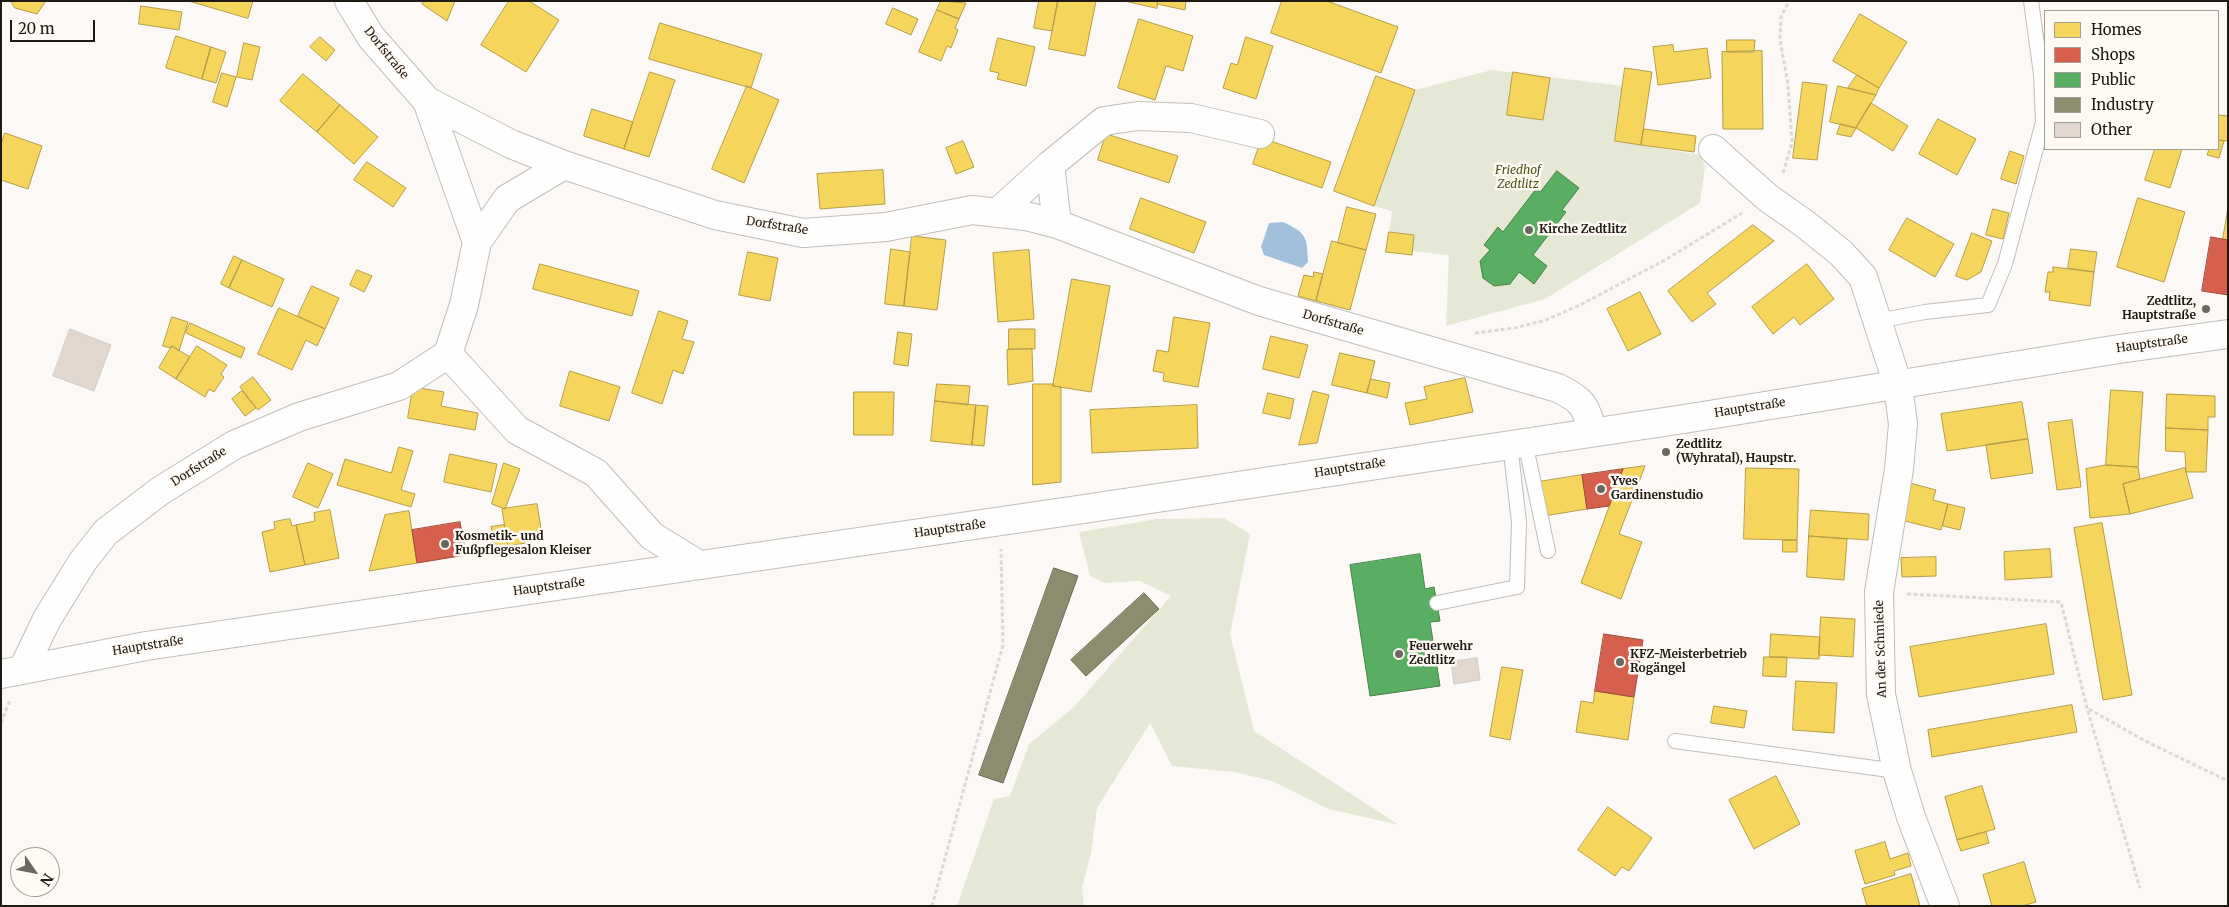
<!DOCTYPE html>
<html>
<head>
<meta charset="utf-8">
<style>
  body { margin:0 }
  #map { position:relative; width:2229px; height:907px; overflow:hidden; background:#fbf8f5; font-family:Merriweather,serif }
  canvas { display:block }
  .frame { position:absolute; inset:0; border:2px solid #1e1913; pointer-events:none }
  .legend { position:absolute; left:2044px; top:10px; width:175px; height:140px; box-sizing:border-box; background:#fef9f2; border:1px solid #a49f99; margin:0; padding:6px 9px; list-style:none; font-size:15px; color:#1e1913 }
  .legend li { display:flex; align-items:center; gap:10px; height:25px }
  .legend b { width:25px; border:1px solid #a49f99 }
  .north { position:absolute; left:10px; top:847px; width:50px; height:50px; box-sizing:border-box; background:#fef9f2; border:1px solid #a49f99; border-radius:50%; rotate:123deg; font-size:14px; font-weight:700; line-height:20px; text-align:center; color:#1e1913 }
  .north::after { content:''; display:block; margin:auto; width:18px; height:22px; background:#6b6762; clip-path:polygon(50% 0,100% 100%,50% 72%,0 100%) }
  .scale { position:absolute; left:10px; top:20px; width:85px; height:22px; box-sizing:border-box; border:2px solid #1e1913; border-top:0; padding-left:6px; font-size:15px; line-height:18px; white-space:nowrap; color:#1e1913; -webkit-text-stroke:4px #fef9f2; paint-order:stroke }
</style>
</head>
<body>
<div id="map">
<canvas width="2229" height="907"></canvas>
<div class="frame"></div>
<ul class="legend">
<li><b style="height:14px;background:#f6d55c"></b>Homes</li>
<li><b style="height:14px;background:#d6604d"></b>Shops</li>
<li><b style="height:14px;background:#5aae61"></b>Public</li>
<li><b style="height:14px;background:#8c8c6e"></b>Industry</li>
<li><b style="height:14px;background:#e2d7ce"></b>Other</li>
</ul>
<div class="north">N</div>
<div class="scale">20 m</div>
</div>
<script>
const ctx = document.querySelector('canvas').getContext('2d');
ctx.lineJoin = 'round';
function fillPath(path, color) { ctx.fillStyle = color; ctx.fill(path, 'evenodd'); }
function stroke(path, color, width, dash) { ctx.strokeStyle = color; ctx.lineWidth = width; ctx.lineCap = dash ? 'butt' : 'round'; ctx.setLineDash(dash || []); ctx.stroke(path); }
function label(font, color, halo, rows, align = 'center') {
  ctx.font = font + ' Merriweather,serif'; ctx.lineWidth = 5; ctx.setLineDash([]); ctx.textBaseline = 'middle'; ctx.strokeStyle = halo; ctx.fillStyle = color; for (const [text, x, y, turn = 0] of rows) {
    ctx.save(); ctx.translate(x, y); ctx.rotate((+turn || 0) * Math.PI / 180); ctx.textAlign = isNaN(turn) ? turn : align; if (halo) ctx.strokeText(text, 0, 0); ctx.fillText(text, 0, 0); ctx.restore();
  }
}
const green = new Path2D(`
  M1492 70 1623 86 1615 141 1700 155 1705 167 1700 203 1545 299 1446 326 1449 255 1412 251 1414 235 1389 232 1392 211 1374 206 1415 90Z
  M1224 518 1250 534 1230 634 1254 731 1399 825 1329 809 1272 781 1235 772 1172 766 1150 723 1097 808 1091 853 1082 888 1084 906H957L994 799 1010 796 1029 744 1074 707 1171 596 1140 581 1105 583 1090 576 1079 532 1157 519Z`);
const water = new Path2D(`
  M1283 222C1307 233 1307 237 1308 262L1302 268 1264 255 1261 247 1269 223Z`);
const homes = new Path2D(`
  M11 1H46L37 14 15 8Z
  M189 1H253L248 18Z
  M424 1H455L447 21 422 4Z
  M509 1H529L559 20 526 72 481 45Z
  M941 1 966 3 959 19 937 10Z
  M1039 1H1058L1052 31 1034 28Z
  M1058 1H1096L1085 56 1049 49Z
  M1125 1H1158L1157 8Z
  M1158 1H1186L1185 10 1157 4Z
  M1282 1H1327L1398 27 1381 73 1271 33Z
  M141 6 182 12 179 30 139 24Z
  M893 8 918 19 911 35 886 24Z
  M937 10 959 19 955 28 958 30 951 48 947 46 941 61 919 52Z
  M1860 14 1907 42 1879 88 1833 61Z
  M1139 19 1193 36 1183 71 1166 66 1155 100 1118 88Z
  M660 23 762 54 751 88 649 59Z
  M176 36 211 47 202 79 166 68Z
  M320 37 335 50 326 61 310 47Z
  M1246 37 1273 46 1256 99 1223 88 1231 63 1237 65Z
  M998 38 1035 47 1026 86 997 79 999 73 990 71Z
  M1727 40H1755L1754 52H1727Z
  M244 43 260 47 252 80 237 77Z
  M1673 45 1674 52 1707 48 1711 78 1658 85 1653 47Z
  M211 47 226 52 216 83 202 79Z
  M1762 51 1763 129H1723L1722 52Z
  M1625 68 1652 72 1641 145 1615 141Z
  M650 72 675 80 649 157 624 149Z
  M1513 72 1550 78 1543 120 1507 115Z
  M222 73 236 77 227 107 213 102Z
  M303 74 340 105 317 132 280 101Z
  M1857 75 1879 88 1876 95 1848 88Z
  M1376 76 1415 90 1374 206 1334 191Z
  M1803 82 1827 85 1817 160 1793 158Z
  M747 86 779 100 744 183 712 169Z
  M1838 86 1876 95 1856 128 1830 122Z
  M1871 103 1908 126 1893 151 1856 128Z
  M340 105 378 137 354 164 317 132Z
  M592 109 633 122 624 149 584 136Z
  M2219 115 2228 116V141L2218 140Z
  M1938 119 1976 139 1957 175 1919 154Z
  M1841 124 1856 128 1851 137 1837 134Z
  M1644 129 1696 136 1694 152 1641 145Z
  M5 133 42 146 28 189 1 180V144Z
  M1106 134 1178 156 1169 183 1098 160Z
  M1262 138 1331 162 1322 188 1253 164Z
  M2218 140 2224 141 2219 158 2207 155 2209 149H2218Z
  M963 141 974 167 956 174 946 148Z
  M2155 149H2182L2170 188 2145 180Z
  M2010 151 2024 156 2016 184 2001 179Z
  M367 162 406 188 393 207 354 180Z
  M883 170 885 204 820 209 817 174Z
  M1141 198 1206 222 1194 253 1130 229Z
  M2138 198 2185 212 2164 282 2117 267Z
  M1347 207 1376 214 1366 250 1338 243Z
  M2228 208V240L2223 239Z
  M1993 209 2009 213 2003 239 1986 235Z
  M1907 218 1954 244 1935 277 1889 250Z
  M1753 225 1774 241 1707 293 1716 304 1692 322 1668 291Z
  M1389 232 1414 235 1412 255 1386 252Z
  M1972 233 1992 241 1981 272 1967 280 1956 276Z
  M912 236 946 240 937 310 904 306Z
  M1332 241 1366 250 1350 310 1316 301Z
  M891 249 910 252 904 306 885 304Z
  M2071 249 2097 252 2094 272 2068 268Z
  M1029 250 1034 319 998 322 993 253Z
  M748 252 778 258 770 301 739 295Z
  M234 256 242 260 229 288 221 284Z
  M242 260 284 279 272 307 229 288Z
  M540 264 639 291 632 316 533 289Z
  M1807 264 1834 299 1800 325 1794 317 1773 334 1752 307Z
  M2053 267 2094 272 2090 306 2049 300 2050 292H2045L2048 272H2053Z
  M357 270 372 276 364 292 350 285Z
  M1314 272 1323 274 1316 301 1298 296 1304 275 1313 277Z
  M1072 279 1110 286 1091 392 1053 386Z
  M312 286 339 298 325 329 298 316Z
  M1640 292 1661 334 1628 351 1607 309Z
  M279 308 325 329 317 346 306 340 292 370 258 354Z
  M659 311 688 321 682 339 694 342 683 374 673 370 662 404 632 393Z
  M172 317 188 322 179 351 172 346 171 348 163 346Z
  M1174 317 1210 323 1198 387 1163 381 1164 373 1153 371 1157 350 1168 352Z
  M190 323 245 348 241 358 186 333Z
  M1009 329H1035V349H1009Z
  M898 332 912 334 908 366 894 364Z
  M1271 336 1308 345 1299 378 1263 369Z
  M172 346 190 357 176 379 159 368Z
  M197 346 227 365 221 374 224 377 214 392 209 389 205 397 176 379Z
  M1032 349 1033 381 1008 385 1007 350Z
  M1340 353 1375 361 1367 393 1332 385Z
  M570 371 620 387 609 421 560 406Z
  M253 377 271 400 258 410 240 387Z
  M1465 378 1473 412 1410 425 1405 403 1427 399 1424 387Z
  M1371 379 1390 383 1387 398 1367 393Z
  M937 384 970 386 968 405 935 401Z
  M1033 384H1054L1053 386 1061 387V482L1033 485Z
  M413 387 444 392 441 406 478 413 475 430 408 418Z
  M2111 390 2143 392 2138 467 2106 465Z
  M242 391 256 408 245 416 232 399Z
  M1313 391 1329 395 1317 443 1299 445Z
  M854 392H894L893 435H854Z
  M1268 393 1294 399 1290 419 1263 413Z
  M2167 394 2215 396V417H2208V430L2166 428Z
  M935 401 976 405 972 445 931 441Z
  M2022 402 2028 439 1947 451 1941 414Z
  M976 405 988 406 984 446 972 445Z
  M1197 405 1198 448 1092 453 1090 410Z
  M2072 420 2081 487 2057 490 2048 423Z
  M2166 428 2208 430 2206 472H2186L2185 452 2166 451Z
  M2028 439 2033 473 1991 479 1986 445Z
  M399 447 413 451 401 490 415 494 411 507 337 485 345 459 391 473Z
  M450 454 497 464 491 492 444 482Z
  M308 463 333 474 318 508 293 497Z
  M504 463 520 469 505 509 492 504Z
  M2106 465 2138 467 2140 479 2123 484 2130 514 2090 518 2086 469Z
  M1645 466 1619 534 1642 542 1621 599 1581 583 1623 469Z
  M1746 468 1799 469 1797 540 1744 539Z
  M2185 468 2193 498 2130 514 2123 484Z
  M1582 475 1587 509 1544 516 1538 482Z
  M1910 483 1936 490 1933 500 1948 504 1941 530 1901 520Z
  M537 504 543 540 508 546 502 509Z
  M1948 504 1965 508 1960 530 1943 526Z
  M330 510 339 558 305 565 296 525 315 521 314 513Z
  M1811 510 1869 514 1868 540 1809 536Z
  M409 511 417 563 369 571 385 515Z
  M290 519 292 526 296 525 305 565 270 572 262 532 275 529 274 522Z
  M2102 523 2132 695 2103 700 2074 528Z
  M504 525 508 546 495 548 491 527Z
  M1809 536 1847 539 1844 580 1807 577Z
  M1783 540H1797V552H1783Z
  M2050 549 2052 577 2005 580 2004 552Z
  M1936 557V576L1902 577 1901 558Z
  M1821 617 1855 619 1853 657 1819 655Z
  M2046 624 2054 674 1919 697 1910 647Z
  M1771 634 1820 637 1819 659 1770 657Z
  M1764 657H1787L1786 677 1763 676Z
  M1502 667 1523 670 1510 740 1490 736Z
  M1796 681 1837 683 1834 733 1793 730Z
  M1595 691 1634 697 1628 740 1576 732 1581 701 1593 703Z
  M2072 705 2077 732 1932 757 1928 730Z
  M1714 706 1747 711 1744 728 1711 723Z
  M1776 776 1800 824 1754 849 1729 800Z
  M1982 786 1995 829 1957 840 1945 797Z
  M1608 807 1652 838 1629 871 1622 867 1615 876 1578 850Z
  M1986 832 1989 843 1961 851 1957 840Z
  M1885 842 1890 859 1908 853 1911 866 1894 871 1895 875 1865 884 1855 851Z
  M2024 862 2036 902 2022 906H1992L1983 875Z
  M1911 874 1920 906H1867L1862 889Z`);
const shops = new Path2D(`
  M2211 237 2228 240V295L2202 291Z
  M1623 469 1609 506 1587 509 1582 475Z
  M460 522 466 555 417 563 412 530Z
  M1604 634 1643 640 1634 697 1595 691Z`);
const public = new Path2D(`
  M1557 171 1579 188 1562 210 1566 212 1533 255 1547 266 1534 284 1519 272 1510 284 1494 286 1483 278 1480 261 1490 250 1484 245 1498 227 1503 232 1536 189 1540 192Z
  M1420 554 1425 589 1434 587 1440 621 1430 622 1440 686 1370 696 1350 565Z`);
const industry = new Path2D(`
  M1054 568 1078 576 1003 783 979 775Z
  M1144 593 1159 609 1086 676 1071 660Z`);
const building = new Path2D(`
  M70 329 111 345 94 391 53 376Z
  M1477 658 1480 680 1454 684 1451 662Z`);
const path = new Path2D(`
  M1783 173 1792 143 1788 84 1780 40 1781 17 1789 1
  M1475 333 1514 328 1546 320 1582 304 1665 260 1742 213
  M1907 594 2061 602 2087 708 2140 888
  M2089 709 2145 741 2228 781
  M1 723 10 700
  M932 906 1003 645 1001 549`);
const lane = new Path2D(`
  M1877 321 1925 312 1988 305 2005 264 2043 122 2041 74 2031 1
  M1525 442 1548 551
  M1437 603 1517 587 1519 522 1510 444
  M1675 741 1897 771`);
const street = new Path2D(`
  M349 1 371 37 427 101 511 144 564 165 715 215 803 233 886 227 972 210 1026 216 1057 224 1259 301 1558 388C1583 401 1586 405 1592 432
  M1713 149 1768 198 1805 224 1841 253 1863 277 1898 385 1903 424 1899 469 1879 592 1881 694 1897 771 1911 817 1945 906
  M997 213 1050 165
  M1057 224 1050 165 1104 121 1138 116 1191 118 1260 134
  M477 242 507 199 564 165
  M448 354 517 430 596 473 652 536 699 565
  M23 669 47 619 83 561 106 532 160 491 234 445 299 417 399 386 448 354 464 305 477 242 427 101`);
const secondary = new Path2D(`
  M1 674 146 646 1084 509 1684 419 2119 349 2228 334`);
const markers = [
  [1529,230,5,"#6b6762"],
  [2206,309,5,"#6b6762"],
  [1666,452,5,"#6b6762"],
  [1601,489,5,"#6b6762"],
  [445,544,5,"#6b6762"],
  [1399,654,5,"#6b6762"],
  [1620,662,5,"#6b6762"]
];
const streetNames = [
  ["Dorfstraße",386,53,51],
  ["Dorfstraße",777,226,9],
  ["Dorfstraße",1333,323,16],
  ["Hauptstraße",2152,344,-8],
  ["Hauptstraße",1750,408,-9],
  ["Dorfstraße",199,467,-32],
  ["Hauptstraße",1350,468,-9],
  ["Hauptstraße",950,529,-8],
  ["Hauptstraße",549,587,-8],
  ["Hauptstraße",148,646,-9],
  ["An der Schmiede",1881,649,-92]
];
const parkNames = [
  ["Friedhof",1518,171],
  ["Zedtlitz",1518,185]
];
const poiNames = [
  ["Kirche Zedtlitz",1539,230],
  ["Zedtlitz,",2196,302,"right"],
  ["Hauptstraße",2196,316,"right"],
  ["Zedtlitz",1676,445],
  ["(Wyhratal), Haupstr.",1676,459],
  ["Yves",1611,482],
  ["Gardinenstudio",1611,496],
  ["Kosmetik- und",455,537],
  ["Fußpflegesalon Kleiser",455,551],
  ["Feuerwehr",1409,647],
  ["Zedtlitz",1409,661],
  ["KFZ-Meisterbetrieb",1630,655],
  ["Rogängel",1630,669]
];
fillPath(green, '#e5e8d4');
fillPath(water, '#a2c0dc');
fillPath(homes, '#f6d55c');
stroke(homes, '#b59d46', 1);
fillPath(shops, '#d6604d');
stroke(shops, '#9f4b3c', 1);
fillPath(public, '#5aae61');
stroke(public, '#48814a', 1);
fillPath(industry, '#8c8c6e');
stroke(industry, '#6b6a53', 1);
fillPath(building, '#e2d7ce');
stroke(building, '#d1ccc8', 1);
stroke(lane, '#c1beb9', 16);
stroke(street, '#c1beb9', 30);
stroke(secondary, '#c1beb9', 30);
stroke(path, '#dad9d7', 3, [4, 2.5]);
stroke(lane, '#fefefe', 14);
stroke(street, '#fefefe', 28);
stroke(secondary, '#fefefe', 28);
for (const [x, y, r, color] of markers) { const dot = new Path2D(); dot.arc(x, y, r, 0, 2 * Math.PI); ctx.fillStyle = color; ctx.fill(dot); stroke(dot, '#fef9f2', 2); }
label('12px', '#1e1913', '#fef9f2', streetNames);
label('italic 12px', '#4b5516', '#fef9f2', parkNames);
label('bold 12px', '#1e1913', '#fef9f2', poiNames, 'left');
</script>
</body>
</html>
